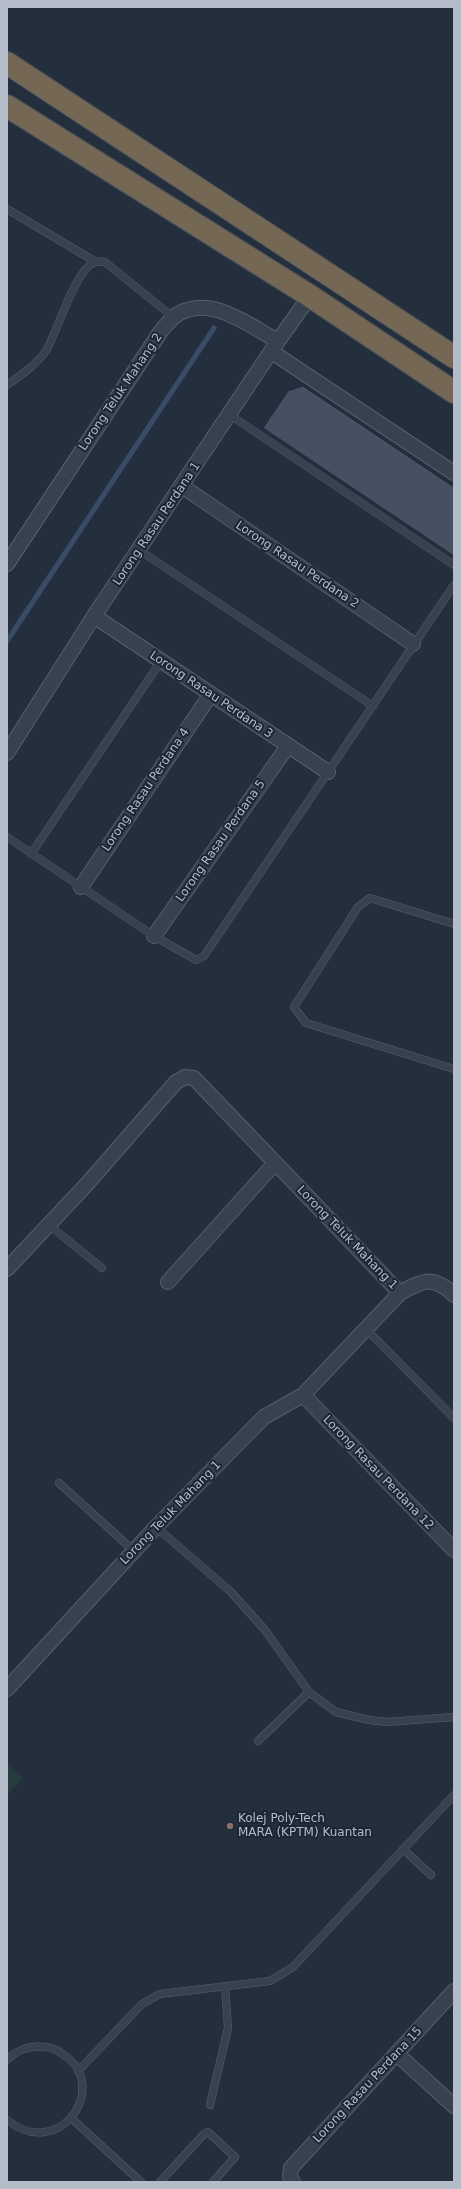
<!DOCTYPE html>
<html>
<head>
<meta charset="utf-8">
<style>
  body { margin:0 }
  #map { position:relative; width:461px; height:2189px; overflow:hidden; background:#242f3e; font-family:"DejaVu Sans",sans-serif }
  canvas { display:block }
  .frame { position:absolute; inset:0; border:8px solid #b4bcc9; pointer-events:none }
</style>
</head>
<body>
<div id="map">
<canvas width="461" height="2189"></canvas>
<div class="frame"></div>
</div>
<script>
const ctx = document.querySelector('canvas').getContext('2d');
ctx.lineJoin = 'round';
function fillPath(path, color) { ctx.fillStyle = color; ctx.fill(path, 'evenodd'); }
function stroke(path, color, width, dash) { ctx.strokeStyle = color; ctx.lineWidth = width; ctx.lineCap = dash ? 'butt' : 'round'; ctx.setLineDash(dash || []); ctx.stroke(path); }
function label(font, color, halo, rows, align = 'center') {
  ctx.font = font + ' "DejaVu Sans",sans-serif'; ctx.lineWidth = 4; ctx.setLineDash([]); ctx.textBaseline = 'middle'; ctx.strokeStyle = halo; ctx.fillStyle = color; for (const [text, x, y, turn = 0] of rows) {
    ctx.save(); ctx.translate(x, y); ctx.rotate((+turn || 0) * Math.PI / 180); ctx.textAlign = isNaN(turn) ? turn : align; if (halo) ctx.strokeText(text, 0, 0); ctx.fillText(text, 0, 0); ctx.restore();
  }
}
const green = new Path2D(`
  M7 1764 23 1778 7 1795Z`);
const stream = new Path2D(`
  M7 641 214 328`);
const building = new Path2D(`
  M303 386 454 487V556L263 428 288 391Z`);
const lane = new Path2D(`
  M7 209 96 262
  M7 385C21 375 36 365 46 351 57 333 76 266 96 262 99 261 103 262 105 262L173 317
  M230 415 454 565
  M139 550 373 706
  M7 837 154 936 196 960 204 956 454 585
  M31 854 161 661
  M454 924 370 898 358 907 294 1007 306 1023 454 1069
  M49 1225 102 1268
  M366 1329 454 1418
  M59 1483 134 1551
  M156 1527 231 1592 265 1630 309 1692 336 1712 369 1720 388 1722 454 1717
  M258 1741 309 1692
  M403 1849 431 1875
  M7 2060C18 2049 31 2045 46 2047 55 2048 62 2053 68 2058 108 2091 58 2161 7 2120
  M78 2071 142 2004 160 1994 270 1981 293 1967 454 1795
  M210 2105 228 2028 225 1986
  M71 2118 141 2182
  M160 2182 204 2134 208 2132 235 2157 213 2182`);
const street = new Path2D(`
  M272 352 454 473
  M182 486 413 644
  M7 564 161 331C168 323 175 313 187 310 217 300 252 327 278 341
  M94 616 328 772
  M7 753 94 616 278 341 310 296
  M81 887 211 694
  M154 936 288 746
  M7 1269 87 1184 176 1082 185 1077 194 1078 400 1293
  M168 1282 275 1163
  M303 1395 454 1550
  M7 1689 156 1527 264 1417 303 1395 400 1293C424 1280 433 1275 454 1295
  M397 2054 454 2106
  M293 2182 290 2176 291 2168 454 1991`);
const highway = new Path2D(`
  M7 63 454 357
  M7 106 310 296 454 392`);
const markers = [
  [230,1826,4,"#8d6e63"]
];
const streetNames = [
  ["Lorong Teluk Mahang 2",121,392,-56],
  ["Lorong Rasau Perdana 1",157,524,-56],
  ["Lorong Rasau Perdana 2",297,565,34],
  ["Lorong Rasau Perdana 3",211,695,34],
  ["Lorong Rasau Perdana 4",146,790,-56],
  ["Lorong Rasau Perdana 5",221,841,-55],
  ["Lorong Teluk Mahang 1",347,1238,46],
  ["Lorong Rasau Perdana 12",378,1473,46],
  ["Lorong Teluk Mahang 1",171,1513,-46],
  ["Lorong Rasau Perdana 15",368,2085,-47]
];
const poiNames = [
  ["Kolej Poly-Tech",238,1819],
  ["MARA (KPTM) Kuantan",238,1833]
];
fillPath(green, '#263c3f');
stroke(stream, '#394c67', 5);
fillPath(building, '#455162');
stroke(building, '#1f2835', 1);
stroke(lane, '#565f6c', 8);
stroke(street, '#565f6c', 16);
stroke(highway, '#434c59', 24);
stroke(lane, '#38414e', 7);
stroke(street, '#38414e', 14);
stroke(highway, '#746855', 22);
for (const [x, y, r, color] of markers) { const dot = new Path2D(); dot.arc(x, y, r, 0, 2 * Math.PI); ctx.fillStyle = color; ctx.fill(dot); stroke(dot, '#1d2633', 1.5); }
label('12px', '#b4bcc9', '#1d2633', streetNames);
label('12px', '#b4bcc9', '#1d2633', poiNames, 'left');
</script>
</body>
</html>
